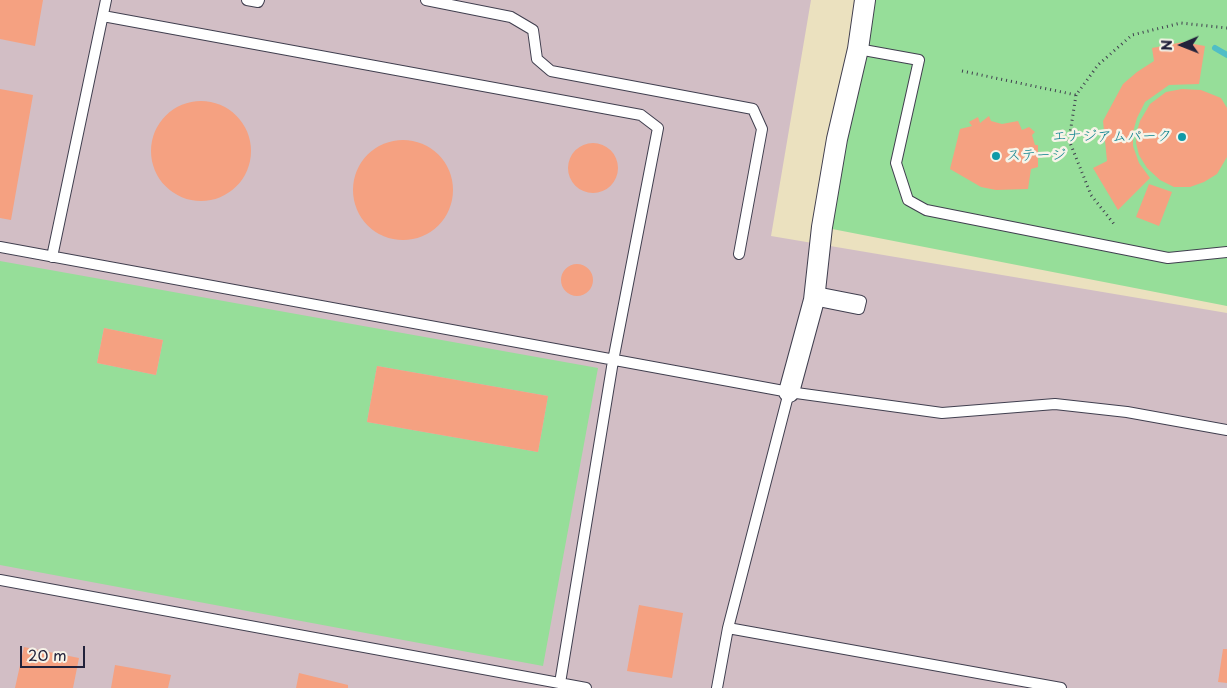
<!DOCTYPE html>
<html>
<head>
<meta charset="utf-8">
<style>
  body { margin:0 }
  #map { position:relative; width:1227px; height:688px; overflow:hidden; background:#ebe1bf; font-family:"Playpen Sans",sans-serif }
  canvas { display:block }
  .north { position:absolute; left:1157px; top:20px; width:50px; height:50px; -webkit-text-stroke:4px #f7f3e8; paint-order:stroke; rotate:269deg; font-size:14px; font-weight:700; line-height:20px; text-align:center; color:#22223b }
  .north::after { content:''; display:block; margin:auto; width:18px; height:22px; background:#22223b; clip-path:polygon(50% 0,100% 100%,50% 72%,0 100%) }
  .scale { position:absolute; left:20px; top:646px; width:65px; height:22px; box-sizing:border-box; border:2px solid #22223b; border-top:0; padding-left:6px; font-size:15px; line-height:18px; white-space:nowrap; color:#22223b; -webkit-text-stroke:4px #f7f3e8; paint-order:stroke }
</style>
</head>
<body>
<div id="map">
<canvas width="1227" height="688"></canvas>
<div class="north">N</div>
<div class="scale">20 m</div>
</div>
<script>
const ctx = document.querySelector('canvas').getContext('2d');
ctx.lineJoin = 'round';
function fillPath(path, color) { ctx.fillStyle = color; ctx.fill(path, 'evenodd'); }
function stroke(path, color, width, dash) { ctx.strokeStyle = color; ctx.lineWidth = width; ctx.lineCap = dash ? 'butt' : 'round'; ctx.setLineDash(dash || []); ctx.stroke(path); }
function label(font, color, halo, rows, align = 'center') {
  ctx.font = font + ' "Playpen Sans","Klee One",sans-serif'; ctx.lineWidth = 5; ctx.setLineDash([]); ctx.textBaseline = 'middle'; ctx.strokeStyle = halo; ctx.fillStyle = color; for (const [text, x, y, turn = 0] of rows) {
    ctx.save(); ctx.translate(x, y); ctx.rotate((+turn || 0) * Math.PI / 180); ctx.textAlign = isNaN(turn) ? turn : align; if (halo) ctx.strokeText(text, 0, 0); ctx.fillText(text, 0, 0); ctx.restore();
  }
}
const industrial = new Path2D(`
  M0 0H811L771 236 1227 313V688H0Z`);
const green = new Path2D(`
  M862 0H1227V306L822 227Z
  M0 261 598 368 543 666 0 565ZM104 328 163 340 156 375 97 363ZM377 366 548 396 538 452 367 422Z`);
const stream = new Path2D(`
  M1215 48 1227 55`);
const building = new Path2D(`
  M0 0H43L35 46 0 39Z
  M1183 42 1205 46 1199 84 1169 85 1145 102 1137 118 1133 132V146L1139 163 1150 178 1118 210 1093 168 1107 161 1103 121 1123 84 1137 72 1154 61 1152 48Z
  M0 89 33 95 11 220 0 218Z
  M1182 89 1201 90 1221 98 1227 108V157L1217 174 1204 182 1190 187H1174L1160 180 1147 168 1139 155 1136 143 1137 131 1140 121 1150 104 1166 92Z
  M151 151a50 50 0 1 1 100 0a50 50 0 1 1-100 0Z
  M989 116 991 121 1002 124 1018 121 1022 130 1029 127 1035 132 1032 135 1035 145H1038V167L1031 169 1028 189 996 190 981 187 950 169 960 129 972 126 969 122 978 117 980 123Z
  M353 190a50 50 0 1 1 100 0a50 50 0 1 1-100 0Z
  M568 168a25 25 0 1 1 50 0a25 25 0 1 1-50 0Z
  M1149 184 1172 192 1159 226 1136 217Z
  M561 280a16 16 0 1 1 32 0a16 16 0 1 1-32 0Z
  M104 328 163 340 156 375 97 363Z
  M377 366 548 396 538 452 367 422Z
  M639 605 683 613 672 678 627 671Z
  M24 647 79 658 73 688H15Z
  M1223 649H1227V683L1218 682Z
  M115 665 171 675 168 688H111Z
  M299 673 348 685V688H296Z`);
const path = new Path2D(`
  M962 71 1076 95 1098 65 1132 35 1181 23 1227 28
  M1076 95 1069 140 1091 195 1114 224`);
const lane = new Path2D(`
  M247 0 258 2 259 0
  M426 0 511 17 533 30 537 59 551 71 753 109 762 129 739 254
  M103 16 641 115 658 128 613 361 560 683
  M858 49 919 60 896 163 908 200 926 210 1168 258 1227 252
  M0 247 789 392 942 413 1055 404 1127 412 1227 430
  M52 257 106 0
  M814 300 859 309 861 301 815 292
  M0 580 586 688
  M728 628 1061 688
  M717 688 728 628 789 392`);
const street = new Path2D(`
  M789 392 814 300 822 227 837 139 858 49 865 0`);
const markers = [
  [1182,137,5,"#0f9aa8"],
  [996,156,5,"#0f9aa8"]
];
const cultureNames = [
  ["エナジアムパーク",1172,137],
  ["ステージ",1006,156,"left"]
];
fillPath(industrial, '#d2bec5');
fillPath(green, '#96de99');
stroke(stream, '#50bec6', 6);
fillPath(building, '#f5a181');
stroke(lane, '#403f4f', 12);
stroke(street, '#403f4f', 22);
stroke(path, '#403f4f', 3, [1, 4]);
stroke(lane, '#fff', 10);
stroke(street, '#fff', 20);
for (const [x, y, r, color] of markers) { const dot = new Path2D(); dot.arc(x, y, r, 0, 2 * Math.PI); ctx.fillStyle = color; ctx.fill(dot); stroke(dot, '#f7f3e8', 2); }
label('15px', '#0d838f', '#f7f3e8', cultureNames, 'right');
</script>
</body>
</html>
